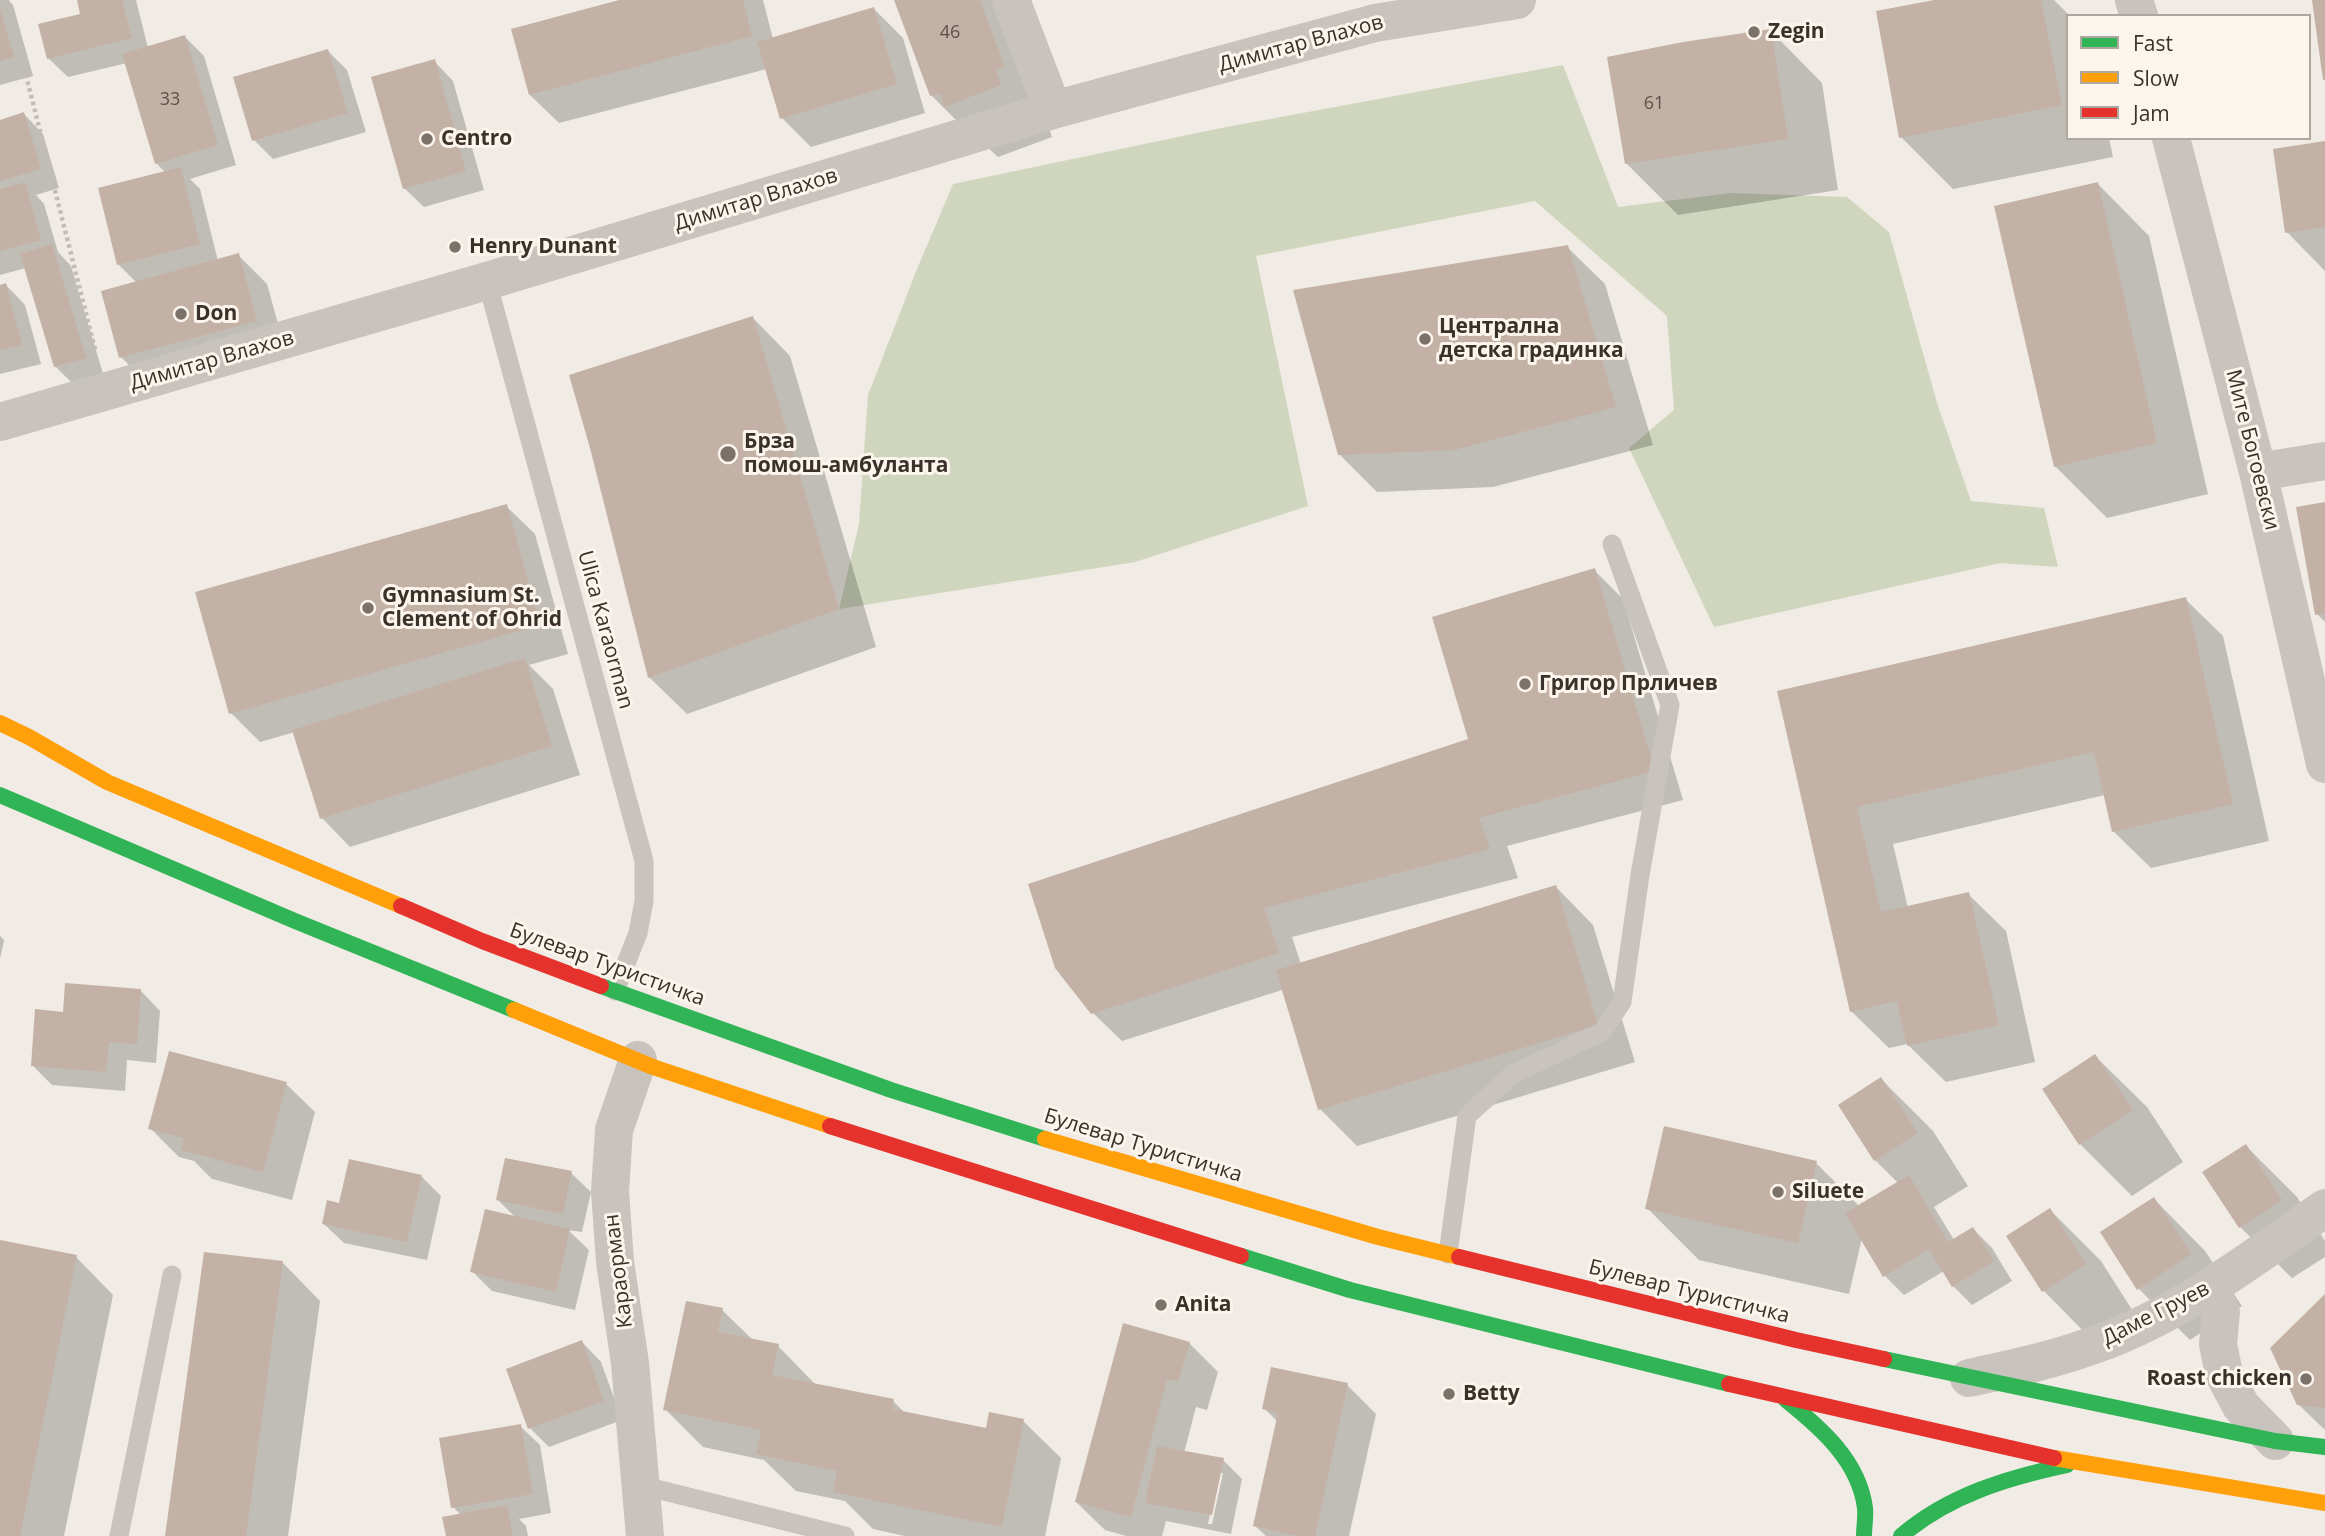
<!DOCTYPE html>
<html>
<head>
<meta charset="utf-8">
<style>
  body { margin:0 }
  #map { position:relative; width:2325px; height:1536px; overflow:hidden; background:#f0ebe4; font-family:"Open Sans",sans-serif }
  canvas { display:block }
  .legend { position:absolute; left:2066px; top:14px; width:245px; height:126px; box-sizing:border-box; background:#fbf5ed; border:2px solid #aea79f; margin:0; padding:9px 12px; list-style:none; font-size:21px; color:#3a312a }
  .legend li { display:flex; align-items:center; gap:14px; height:35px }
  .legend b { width:35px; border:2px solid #aea79f }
</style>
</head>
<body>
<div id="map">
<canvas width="2325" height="1536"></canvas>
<ul class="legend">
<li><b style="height:9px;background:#30b455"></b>Fast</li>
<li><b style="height:9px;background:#ff9f0a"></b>Slow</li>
<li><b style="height:9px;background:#e5322d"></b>Jam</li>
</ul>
</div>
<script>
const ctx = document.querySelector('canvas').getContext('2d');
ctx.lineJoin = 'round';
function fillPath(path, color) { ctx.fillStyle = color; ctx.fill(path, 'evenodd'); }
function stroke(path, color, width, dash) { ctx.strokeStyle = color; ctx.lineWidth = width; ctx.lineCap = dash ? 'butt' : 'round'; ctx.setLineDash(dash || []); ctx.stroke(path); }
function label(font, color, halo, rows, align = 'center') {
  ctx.font = font + ' "Open Sans",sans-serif'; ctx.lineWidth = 6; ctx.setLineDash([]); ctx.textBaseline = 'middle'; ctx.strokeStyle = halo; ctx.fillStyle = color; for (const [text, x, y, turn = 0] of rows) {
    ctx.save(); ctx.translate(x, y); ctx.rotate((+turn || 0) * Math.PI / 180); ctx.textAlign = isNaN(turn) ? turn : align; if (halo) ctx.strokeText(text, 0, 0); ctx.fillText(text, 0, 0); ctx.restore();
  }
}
const green = new Path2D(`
  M1563 65 1618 207 1731 193 1847 197 1889 232 1937 403 1971 501 2044 508 2058 567 2000 563 1714 627 1629 448 1674 410 1667 316 1535 201 1256 256 1308 506 1135 562 839 609 859 524 868 395 917 269 953 184 1221 128Z`);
const shadow = new Path2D(`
  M0 0H8L13 5 33 76 0 85Z
  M79 0H136L148 48 185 37 204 56 236 165 190 179 200 189 218 261 238 255 267 284 285 349 150 386 121 357 104 292 137 283 119 265 100 189 166 173 156 163 127 63 68 77 48 58 82 15Z
  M626 0H763L773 39 874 9 903 38 925 113 811 147 782 118 767 69 559 123 530 95Z
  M896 0H1005L1052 137 998 157 986 146 983 147 931 95Z
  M1943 0H2054L2070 16H2068V138H2109L2113 157 1953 189 1901 137Z
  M1771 31 1822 83 1838 190 1678 215 1626 163Z
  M328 51 347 70 366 132 273 159 254 140Z
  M434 61 453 81 484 190 424 207 404 188Z
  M24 114 43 134 59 188 36 195 44 204 58 252 71 266 104 377 75 386 55 366 26 268 0 275V122Z
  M2325 143V271L2287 232Z
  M2098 184 2149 236 2208 494 2107 518 2055 466Z
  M1567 247 1605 284 1653 445 1493 487 1377 492 1339 454Z
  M6 285 25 305 41 364 0 374V287Z
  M753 318 790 356 876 647 687 714 649 677Z
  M2325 503V622L2317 614Z
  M506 506 535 534 568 654 529 665 553 689 580 775 350 847 322 818 295 732 260 742 231 713Z
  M1594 570 1623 599 1683 800 1507 846 1518 878 1292 937 1301 964 1556 887 1593 925 1635 1062 1357 1146 1320 1109 1282 990 1122 1041 1092 1012 1470 740Z
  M2185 599 2223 636 2269 841 2151 868 2113 831 2105 795 1893 844 1908 908 1968 894 2006 931 2035 1062 1946 1082 1907 1044 1889 1048 1851 1011 1779 692Z
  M0 936 4 940 0 959Z
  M141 991 160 1011 156 1063 127 1060 125 1091 52 1085 32 1065 64 1014Z
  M2095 1056 2147 1107 2183 1162 2132 1196 2080 1144Z
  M1881 1079 1933 1131 1968 1186 1934 1207 1954 1240 1973 1229 1992 1248 2012 1281 1972 1305 1953 1286 1944 1271 1904 1295 1885 1276 1862 1238 1849 1294 1699 1260 1647 1208 1816 1163 1859 1206 1898 1183 1875 1160 1840 1106Z
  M286 1084 315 1112 292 1200 212 1179 194 1161 179 1157 150 1128Z
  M2246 1146 2297 1197 2325 1241V1257L2292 1278 2240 1227Z
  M571 1173 591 1192 582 1232 568 1230 589 1250 575 1310 492 1291 472 1271 517 1219 498 1200Z
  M421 1176 441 1196 427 1260 344 1243 324 1224Z
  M2154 1199 2205 1251 2242 1306 2190 1340 2139 1289Z
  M2050 1210 2101 1261 2136 1316 2095 1343 2044 1291 2009 1236Z
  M0 1242 76 1257 113 1295 64 1536H0Z
  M283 1263 320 1301 288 1536H167Z
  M2325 1296V1430L2298 1404Z
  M722 1310 754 1341 778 1346 815 1384 893 1401 906 1414 987 1430 1023 1421 1061 1458 1045 1536H905L873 1529 845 1501 796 1491 764 1460 703 1447 665 1409Z
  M582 1342 601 1362 622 1420 549 1447 530 1428Z
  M1189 1343 1218 1372 1207 1410 1196 1407 1184 1453 1223 1460 1242 1479 1231 1534 1166 1521 1162 1536H1126L1105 1530 1076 1502ZM1219 1473H1223L1212 1524H1208Z
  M1347 1385 1376 1414 1349 1536H1266L1255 1526 1278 1422 1264 1408Z
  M520 1426 540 1445 551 1513 519 1519 526 1526 528 1536H448L461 1515 453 1507Z`);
const building = new Path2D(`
  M77 0H122L132 38 47 59 38 24 80 14Z
  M619 0H743L752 36 529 95 511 29Z
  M894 0H980L1005 67 996 70 1001 85 944 107 940 93 930 96Z
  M1934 0H2041L2062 105 1899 138 1876 11Z
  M2312 0H2325V80H2323Z
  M874 7 897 84 780 119 757 42Z
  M0 8 14 57 0 61Z
  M1771 29 1788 139 1625 164 1607 57 1683 42Z
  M185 35 218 145 155 164 122 54Z
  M328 49 348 113 252 141 233 77Z
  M435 59 466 171 403 189 371 77Z
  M24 112 41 169 0 181V120Z
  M2325 141V227L2285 233 2273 149Z
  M181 167 200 244 117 265 98 188Z
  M25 182 41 240 0 251V189Z
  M2098 182 2157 443 2054 467 1994 206Z
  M52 244 86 358 54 367 20 254Z
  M1568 245 1616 407 1455 450 1338 455 1293 290Z
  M239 253 257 321 119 358 101 291Z
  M6 283 22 345 0 350V285Z
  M753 316 839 609 648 678 590 448 569 375Z
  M2325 502V613L2315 615 2296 507Z
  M507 504 540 625 229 714 195 592Z
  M1595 568 1655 771 1479 818 1490 849 1264 908 1279 953 1091 1014 1055 968 1028 884 1468 739 1432 617Z
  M2186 597 2233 804 2112 832 2094 752 1857 807 1881 912 1969 892 1999 1025 1907 1046 1897 1001 1850 1012 1777 691Z
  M525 658 552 746 320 819 292 730Z
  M1556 885 1598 1025 1318 1110 1276 970Z
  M65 983 141 989 137 1044 109 1042 106 1072 31 1066 35 1009 63 1012Z
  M169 1051 287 1082 263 1172 181 1150 184 1138 148 1129Z
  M2095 1054 2133 1110 2079 1145 2042 1089Z
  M1881 1077 1918 1133 1874 1161 1838 1105Z
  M1664 1126 1817 1161 1798 1243 1645 1209Z
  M2246 1144 2282 1200 2239 1228 2202 1172Z
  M505 1158 572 1171 563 1214 496 1200Z
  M349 1159 422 1175 407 1242 322 1224 327 1200 339 1203Z
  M1909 1175 1948 1242 1973 1227 1994 1261 1952 1287 1929 1249 1883 1277 1845 1213Z
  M2154 1197 2191 1254 2137 1290 2100 1232Z
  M2050 1208 2086 1264 2042 1292 2006 1236Z
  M485 1209 570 1229 556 1292 470 1272Z
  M0 1240 77 1255 20 1536H0Z
  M204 1252 283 1261 246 1536H165Z
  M2325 1294V1408L2297 1405 2270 1348Z
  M686 1301 723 1308 718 1332 779 1344 772 1375 894 1399 892 1409 986 1428 989 1412 1024 1419 1002 1527 833 1492 837 1471 756 1454 761 1430 663 1410Z
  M1123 1323 1190 1342 1178 1382 1167 1379 1131 1517 1075 1502Z
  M582 1340 604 1401 528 1429 506 1369Z
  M1271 1367 1348 1383 1315 1536H1299L1253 1526 1278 1413 1262 1409Z
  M521 1424 533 1494 451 1508 439 1438Z
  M1157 1446 1224 1458 1212 1515 1145 1503Z
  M507 1505 513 1536H446L442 1517Z`);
const path = new Path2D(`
  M7 0 96 353`);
const lane = new Path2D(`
  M487 281 644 861V901L638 933 615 991
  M1448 1254 1467 1116 1513 1074 1602 1032 1622 1002 1640 875 1670 705 1612 544
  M640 1485 845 1536
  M119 1536 172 1275`);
const street = new Path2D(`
  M1011 0 1053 110
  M2134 0 2139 16
  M2171 138 2258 472 2325 764
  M0 422 487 281 1053 110 1375 23 1517 0
  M2258 472 2325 461
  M638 1060 614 1130 610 1191 615 1262 630 1363 645 1536
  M2208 1289 2221 1312 2218 1344 2224 1374 2241 1406 2275 1441
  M1969 1378C2011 1369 2053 1360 2094 1345 2179 1315 2252 1259 2325 1208`);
const fast = new Path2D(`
  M0 795 295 921 514 1010
  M601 986 891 1090 1045 1139
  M1241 1256 1350 1290 1729 1384
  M1884 1359 2275 1441 2325 1447
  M1786 1400C1821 1428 1859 1461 1865 1508 1866 1517 1864 1527 1864 1536
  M1901 1536C1949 1495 2007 1478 2067 1465`);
const slow = new Path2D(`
  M0 723 29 737 107 782 401 906
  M514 1010 653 1067 830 1126
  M1045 1139 1378 1237 1459 1257
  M2054 1458 2325 1503`);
const jam = new Path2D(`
  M401 906 482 941 601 986
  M830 1126 1241 1256
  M1459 1257 1796 1340 1884 1359
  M1729 1384 2054 1458`);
const markers = [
  [1754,32,7,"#7a726b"],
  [427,139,7,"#7a726b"],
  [455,247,7,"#7a726b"],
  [181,314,7,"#7a726b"],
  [1425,339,7,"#7a726b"],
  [728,454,9,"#7a726b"],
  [368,608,7,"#7a726b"],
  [1525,684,7,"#7a726b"],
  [1778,1192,7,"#7a726b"],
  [1161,1305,7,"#7a726b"],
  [2306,1379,7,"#7a726b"],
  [1449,1394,7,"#7a726b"]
];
const numberNames = [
  ["46",950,33],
  ["33",170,100],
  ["61",1654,104]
];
const poiNames = [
  ["Zegin",1768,32],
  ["Centro",441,139],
  ["Henry Dunant",469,247],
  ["Don",195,314],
  ["Централна",1439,327],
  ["детска градинка",1439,351],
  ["Брза",744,442],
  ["помош-амбуланта",744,466],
  ["Gymnasium St.",382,596],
  ["Clement of Ohrid",382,620],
  ["Григор Прличев",1539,684],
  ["Siluete",1792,1192],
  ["Anita",1175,1305],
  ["Roast chicken",2292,1379,"right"],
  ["Betty",1463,1394]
];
const streetNames = [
  ["Димитар Влахов",1301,44,-15],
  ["Димитар Влахов",756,200,-17],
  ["Димитар Влахов",212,361,-16],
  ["Мите Богоевски",2252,450,76],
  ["Ulica Karaorman",605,630,75],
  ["Булевар Туристичка",607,965,20],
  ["Булевар Туристичка",1143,1146,17],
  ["Караорман",619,1271,-97],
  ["Булевар Туристичка",1689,1292,14],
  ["Даме Груев",2156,1314,-27]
];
fillPath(green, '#d0d6be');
fillPath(shadow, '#0003');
fillPath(building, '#c4b1a5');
stroke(path, '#c2bcb5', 4.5, [3.5, 3.5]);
stroke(lane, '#c9c3bd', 19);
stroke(street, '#c9c3bd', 38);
stroke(fast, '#30b455', 16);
stroke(slow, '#ff9f0a', 16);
stroke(jam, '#e5322d', 16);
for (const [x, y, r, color] of markers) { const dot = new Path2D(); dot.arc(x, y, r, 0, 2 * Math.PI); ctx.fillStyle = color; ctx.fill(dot); stroke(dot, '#fbf5ed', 2.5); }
label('18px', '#5c5149', null, numberNames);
label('bold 21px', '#3a312a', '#fbf5ed', poiNames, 'left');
label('21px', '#3a312a', '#fbf5ed', streetNames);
</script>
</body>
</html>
